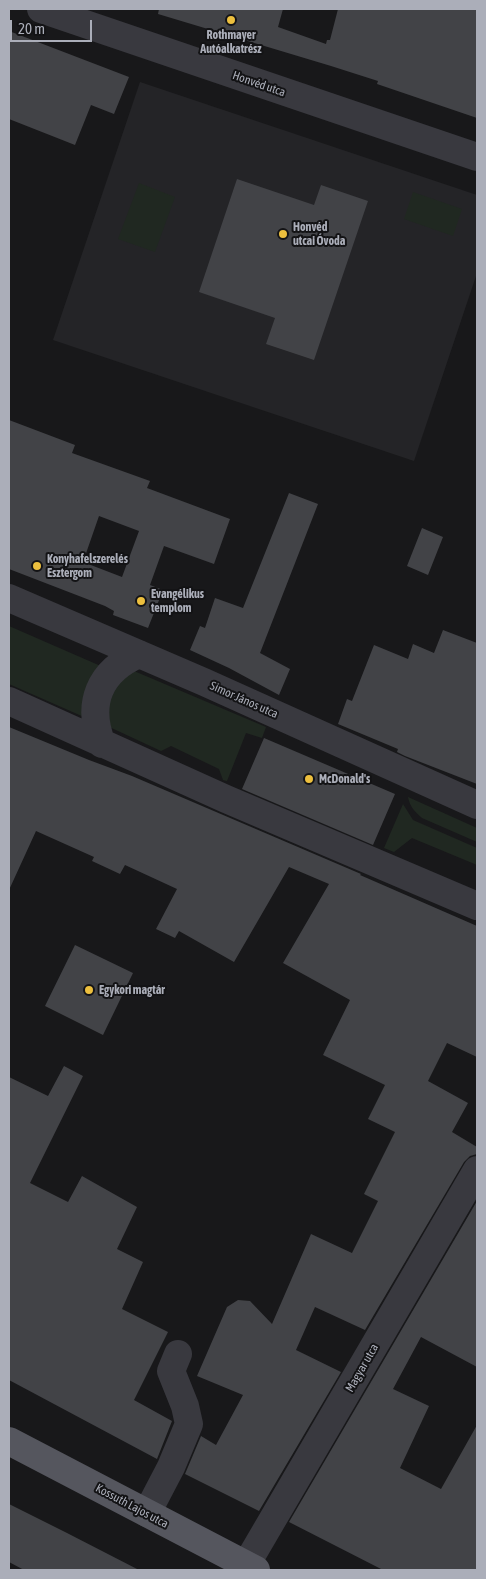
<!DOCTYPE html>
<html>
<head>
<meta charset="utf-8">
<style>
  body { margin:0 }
  #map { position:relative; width:486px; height:1579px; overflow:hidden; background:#18181a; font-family:"Asap Condensed",sans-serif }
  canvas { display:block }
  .frame { position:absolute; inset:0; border:10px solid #abaeb9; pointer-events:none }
  .scale { position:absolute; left:10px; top:20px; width:82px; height:22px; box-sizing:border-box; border:2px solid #abaeb9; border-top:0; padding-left:6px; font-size:15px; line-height:18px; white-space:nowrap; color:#abaeb9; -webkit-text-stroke:4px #131315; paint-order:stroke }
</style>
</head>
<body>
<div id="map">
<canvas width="486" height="1579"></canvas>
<div class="frame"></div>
<div class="scale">20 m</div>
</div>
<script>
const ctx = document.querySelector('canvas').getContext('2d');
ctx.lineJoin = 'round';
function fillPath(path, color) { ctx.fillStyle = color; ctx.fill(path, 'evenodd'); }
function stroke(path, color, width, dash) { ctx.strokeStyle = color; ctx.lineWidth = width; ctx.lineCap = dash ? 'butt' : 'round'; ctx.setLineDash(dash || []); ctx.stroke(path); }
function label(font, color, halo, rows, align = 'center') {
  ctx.font = font + ' "Asap Condensed",sans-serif'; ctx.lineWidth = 4; ctx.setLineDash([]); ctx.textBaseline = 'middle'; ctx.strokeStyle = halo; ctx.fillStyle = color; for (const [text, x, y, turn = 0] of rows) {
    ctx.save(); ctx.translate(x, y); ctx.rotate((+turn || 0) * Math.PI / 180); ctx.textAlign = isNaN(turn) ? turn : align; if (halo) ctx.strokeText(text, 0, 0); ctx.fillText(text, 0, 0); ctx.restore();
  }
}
const built = new Path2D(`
  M140 82 477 195V273L414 461 53 340Z`);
const green = new Path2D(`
  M139 183 175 197 155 252 118 239Z
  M413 192 462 209 453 236 404 219Z
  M9 626 103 667 84 717 9 684Z
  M127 668 266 727 262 738 246 733 227 781 223 780 219 769 171 746 161 751 103 724V710Z
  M408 797 477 828V842L422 818C415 812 410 807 408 797Z
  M403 804 413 820 477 848V865L412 838 394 852 384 848Z`);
const building = new Path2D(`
  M159 9H283L278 27 326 44 327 40H330L338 9H477V118L377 84 378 81 331 66 158 14Z
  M9 31 129 77 114 114 91 105 75 145 9 119Z
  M237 179 314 205 321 185 368 201 314 360 266 344 275 318 199 292Z
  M9 420 75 445 72 453 150 481 147 488 230 519 214 564 164 546 150 585 163 590 148 628 113 615 114 611 105 606 9 569ZM99 516 139 531 122 577 83 562Z
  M289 493 318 504 260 653 290 669 279 695 229 668 190 650 200 626 205 628 215 598 243 608Z
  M422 528 443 537 428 575 407 566Z
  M443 630 477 643V784L405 756 397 752 398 749 338 724 347 699 352 701 374 645 408 659 413 644 434 653Z
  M9 727 89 760 132 776 361 874 360 875 477 926V1057L447 1043 428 1081 468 1103 452 1132 477 1147V1154L470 1156 464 1162 365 1330 315 1307 296 1350 341 1372 259 1511 185 1474 201 1436 216 1445 243 1395 197 1376 227 1307 238 1300 250 1301 272 1324 311 1234 352 1253 378 1201 364 1194 395 1132 368 1119 385 1085 323 1055 350 1000 283 963 329 884 289 867 234 962 179 931 175 938 156 929 177 889 125 865 120 874 92 861 94 857 36 831 9 890Z
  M264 738 395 794 373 845 242 789Z
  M75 945 133 973 103 1035 45 1006Z
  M64 1066 83 1076 30 1183 68 1202 82 1176 137 1207 117 1249 143 1262 122 1309 168 1332 134 1400 172 1421 157 1459 9 1380V1077L48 1096Z
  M477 1201V1367L421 1337 393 1389 429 1406 400 1468 441 1489 477 1425V1570H383L289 1522Z
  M9 1504 67 1533 139 1570H24L9 1562Z`);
const minor = new Path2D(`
  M41 9 477 157
  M9 598 204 682 477 805
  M9 701 226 799 477 906
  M102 744C86 704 99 671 139 654
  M147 1513 171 1467 189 1424 185 1406 171 1371 178 1354
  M246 1565 477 1170`);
const major = new Path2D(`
  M9 1441 256 1570`);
const markers = [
  [231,20,5,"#ecbf3e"],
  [283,234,5,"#ecbf3e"],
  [37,566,5,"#ecbf3e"],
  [141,601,5,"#ecbf3e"],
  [309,779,5,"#ecbf3e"],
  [89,990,5,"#ecbf3e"]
];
const poiNames = [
  ["Rothmayer",231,35,"center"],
  ["Autóalkatrész",231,49,"center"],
  ["Honvéd",293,227],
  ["utcai Óvoda",293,241],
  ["Konyhafelszerelés",47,559],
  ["Esztergom",47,573],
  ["Evangélikus",151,594],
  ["templom",151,608],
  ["McDonald's",319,779],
  ["Egykori magtár",99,990]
];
const streetNames = [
  ["Honvéd utca",259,84,19],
  ["Simor János utca",244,700,24],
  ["Magyar utca",362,1368,-60],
  ["Kossuth Lajos utca",132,1506,28]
];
fillPath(built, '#242427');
fillPath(green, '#202821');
fillPath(building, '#424347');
stroke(minor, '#39393f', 28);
stroke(major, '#55565e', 28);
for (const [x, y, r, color] of markers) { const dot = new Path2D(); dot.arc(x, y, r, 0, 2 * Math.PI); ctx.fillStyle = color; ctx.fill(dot); stroke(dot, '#131315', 2); }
label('bold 12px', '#abaeb9', '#131315', poiNames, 'left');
label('12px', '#abaeb9', '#131315', streetNames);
</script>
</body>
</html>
